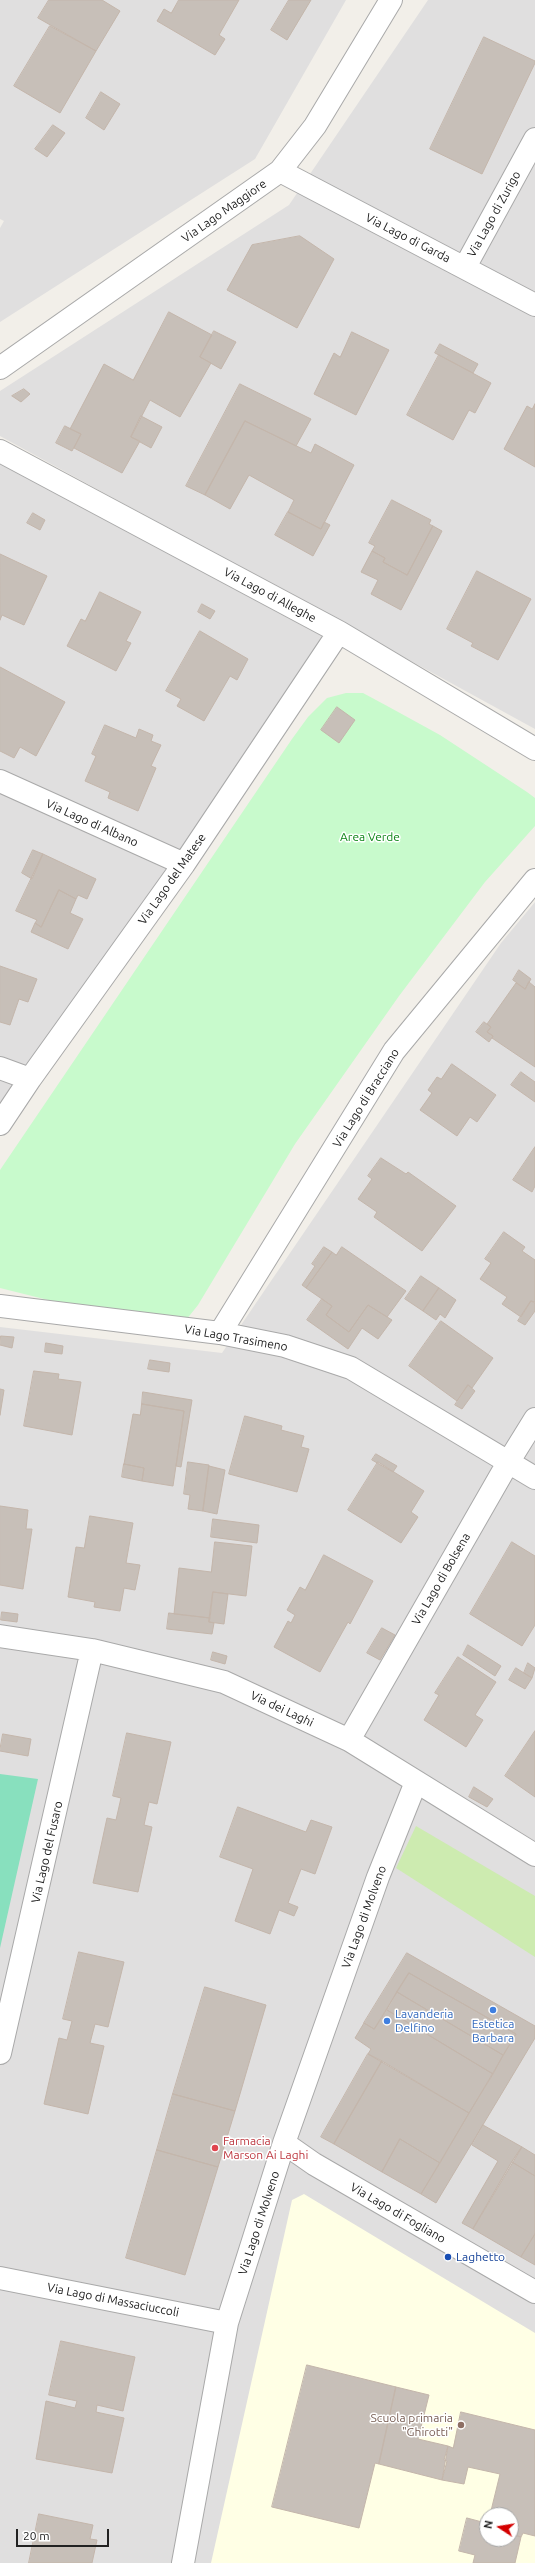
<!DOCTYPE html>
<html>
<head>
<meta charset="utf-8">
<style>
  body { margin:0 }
  #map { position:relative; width:535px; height:2563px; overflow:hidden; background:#f2efe9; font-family:Ubuntu,sans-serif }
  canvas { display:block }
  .north { position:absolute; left:479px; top:2507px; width:40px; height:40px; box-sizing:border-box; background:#fff; border:1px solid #a7a7a7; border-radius:50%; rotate:282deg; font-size:11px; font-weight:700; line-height:16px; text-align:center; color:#222 }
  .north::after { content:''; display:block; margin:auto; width:14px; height:18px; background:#d40000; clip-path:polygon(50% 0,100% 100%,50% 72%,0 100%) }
  .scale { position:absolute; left:16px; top:2529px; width:93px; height:18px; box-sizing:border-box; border:2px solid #222; border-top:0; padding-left:5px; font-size:12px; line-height:14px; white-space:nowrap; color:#222; -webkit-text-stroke:3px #fff; paint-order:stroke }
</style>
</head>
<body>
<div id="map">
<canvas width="535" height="2563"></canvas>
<div class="north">N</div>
<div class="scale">20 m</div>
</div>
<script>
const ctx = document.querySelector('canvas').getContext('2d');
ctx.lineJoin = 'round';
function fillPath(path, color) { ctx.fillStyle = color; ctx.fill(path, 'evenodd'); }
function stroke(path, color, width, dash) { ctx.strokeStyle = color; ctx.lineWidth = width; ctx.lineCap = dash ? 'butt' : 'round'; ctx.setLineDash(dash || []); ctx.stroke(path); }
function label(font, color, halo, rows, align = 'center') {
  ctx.font = font + ' Ubuntu,sans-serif'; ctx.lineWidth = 3; ctx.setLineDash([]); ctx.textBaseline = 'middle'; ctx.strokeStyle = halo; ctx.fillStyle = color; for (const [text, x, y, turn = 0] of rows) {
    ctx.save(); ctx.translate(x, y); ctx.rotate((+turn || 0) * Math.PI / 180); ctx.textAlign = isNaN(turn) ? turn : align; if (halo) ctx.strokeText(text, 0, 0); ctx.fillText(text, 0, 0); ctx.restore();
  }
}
const residential = new Path2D(`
  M0 0H346L255 159 0 322V228L4 221 0 219Z
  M428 0H535V729L0 436V391L289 205Z
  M0 451 339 632 0 1124Z
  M535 902V2563H0V1327L222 1353 501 943ZM487 2515H511V2539H487Z`);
const education = new Path2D(`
  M304 2194 535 2333V2563H211L292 2200ZM487 2515H511V2539H487Z`);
const grass = new Path2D(`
  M416 1826 535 1896V1957L396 1868Z`);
const park = new Path2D(`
  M346 693H363L389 707 440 735 527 792 535 798V826L485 882 399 996 295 1144 198 1305 186 1320 112 1316 0 1288V1170L292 739 308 717 327 698Z`);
const pitch = new Path2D(`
  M0 1774 38 1779 0 1948Z`);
const building = new Path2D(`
  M49 0H102L120 11 96 51 38 18Z
  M179 0H239L219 35 225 39 215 55 157 21 164 9 171 13Z
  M289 0H311L287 40 271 30Z
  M50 26 96 51 60 113 14 86Z
  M484 37 535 61V63L482 174 430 149Z
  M101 92 120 104 104 130 86 118Z
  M53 125 65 133 47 157 35 149Z
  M300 236 334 259 297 328 227 290 252 245Z
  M169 312 212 335 200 357 211 363 180 417 150 400 131 437 140 441 122 473 74 448 81 434 70 429 104 364 133 380Z
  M214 331 236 342 221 369 200 357Z
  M352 332 389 350 356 415 314 394 334 353 340 357Z
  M440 344 478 364 473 373 435 353Z
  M439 355 491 383 475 413 469 410 453 440 407 415Z
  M240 384 311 419 296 446 245 421 205 495 186 486Z
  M24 389 30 394 21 402 12 396Z
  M535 404V467L504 449 527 406 532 409Z
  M141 416 162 427 151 448 131 437Z
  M245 421 311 453 315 444 354 465 321 529 288 512 294 500 249 475 230 509 205 495Z
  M65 426 81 434 72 451 56 443Z
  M392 500 431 520 429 524 433 526 407 575 383 562 385 558 372 551 375 546 369 543Z
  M288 512 321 529 324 522 330 525 313 556 275 535Z
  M33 513 45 520 40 530 27 523Z
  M433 526 442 531 401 610 371 594 378 580 361 572 372 551 385 558 383 562 407 575Z
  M0 554 47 576 24 625 2 615 0 620Z
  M477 571 531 599 498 660 471 646 473 643 447 629Z
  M100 592 141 612 126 641 131 643 116 671 67 646 81 619 85 621Z
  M202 604 215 611 210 619 198 612Z
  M200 631 248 659 237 680 230 676 204 721 177 706 181 699 166 691Z
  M0 667 65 702 36 756 20 747 14 758 0 751Z
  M337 707 355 720 339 743 321 730Z
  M105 725 136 738 139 729 153 735 151 741 161 745 151 766 156 768 138 811 108 798 110 792 85 781 96 756 92 754Z
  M33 850 43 854 32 879 22 873Z
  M43 854 96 879 87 899 78 895 76 899 59 890 41 927 35 923 37 920 16 911Z
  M59 890 76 899 70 913 83 919 68 949 31 932 35 923 41 927Z
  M0 966 37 979 28 1002 19 999 10 1025 0 1022Z
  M519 970 531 979 525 989 513 980Z
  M529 982 535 987V1067L492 1038 493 1036 487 1032 491 1027 487 1024 516 983 525 989Z
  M484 1022 491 1027 487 1032 493 1036 489 1042 476 1032Z
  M452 1064 496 1095 477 1122 470 1117 457 1136 420 1110 432 1093 428 1090 437 1077 441 1079Z
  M521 1072 535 1082V1102L511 1085Z
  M535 1147V1186L532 1192 513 1180Z
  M381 1158 406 1174 408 1172 456 1206 422 1251 374 1217 377 1212 358 1199 372 1179 368 1176Z
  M504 1232 525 1247 522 1251 535 1260V1302L531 1301 521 1317 502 1304 507 1297 480 1279 491 1263 485 1259Z
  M324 1247 332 1252 306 1288 302 1285 315 1266 312 1264Z
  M342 1247 406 1291 387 1317 368 1305 349 1332 326 1315 332 1306 306 1288 332 1252 336 1255Z
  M421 1276 439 1288 423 1311 405 1299Z
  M439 1288 456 1300 445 1318 440 1314 436 1320 423 1311Z
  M322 1299 332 1306 326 1315 349 1332 368 1305 392 1320 378 1339 362 1328 348 1349 307 1320Z
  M531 1301 535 1303V1311L525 1325 518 1321Z
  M441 1321 493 1358 472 1388 468 1385 457 1401 409 1366Z
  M1 1336 14 1337 12 1348 0 1345Z
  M46 1343 63 1346 62 1354 45 1352Z
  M150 1360 170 1363 169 1372 148 1369Z
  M34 1371 59 1374 58 1379 81 1382 72 1435 24 1426Z
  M468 1385 475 1391 462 1409 455 1405Z
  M0 1389 4 1390 0 1415Z
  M143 1392 192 1400 181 1467 176 1466 184 1411 142 1404Z
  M142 1404 184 1411 173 1486 142 1481 144 1468 124 1464 133 1414 140 1415Z
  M245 1416 282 1426 281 1430 304 1436 301 1447 309 1449 297 1492 229 1474Z
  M376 1454 397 1466 393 1472 372 1460Z
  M188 1462 209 1465 203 1511 188 1509 190 1495 184 1494Z
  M378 1462 424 1491 411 1512 418 1517 401 1543 348 1510Z
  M124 1464 144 1468 142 1481 122 1477Z
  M209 1466 225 1470 217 1514 203 1511Z
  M0 1506 28 1510 26 1529H32L23 1589 0 1585Z
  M90 1516 133 1523 126 1563 140 1565 135 1590 124 1588 120 1611 94 1607 95 1602 68 1597 76 1547 84 1548Z
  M213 1519 259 1525 257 1543 211 1537Z
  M215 1542 252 1546 246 1596 213 1592 210 1618 174 1614 179 1568 211 1572Z
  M512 1542 535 1556V1625L522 1646 470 1614Z
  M324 1555 373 1581 350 1624 348 1622 320 1672 274 1647 288 1621 291 1623 295 1615 287 1610 300 1587 305 1590Z
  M213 1592 228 1594 224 1624 209 1622Z
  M2 1612 18 1614 17 1622 1 1620Z
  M169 1613 210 1618 209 1622 214 1623 212 1634 167 1629Z
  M382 1628 395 1635 380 1660 367 1653Z
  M468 1645 501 1666 495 1676 463 1655Z
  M213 1652 227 1656 225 1664 211 1660Z
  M458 1657 496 1682 475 1715 483 1720 466 1747 424 1720 439 1695 435 1693Z
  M528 1663 535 1668 532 1678 524 1673Z
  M516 1668 532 1678 525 1689 509 1680Z
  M535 1731V1797L505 1776Z
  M127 1733 171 1742 157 1804 149 1802 144 1825 152 1827 138 1892 93 1883 107 1818 116 1820 121 1798 113 1796Z
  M3 1734 31 1739 28 1756 0 1751Z
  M474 1787 493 1799 487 1807 469 1797Z
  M238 1807 306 1832 311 1820 332 1827 315 1874 301 1869 288 1903 298 1907 294 1916 279 1910 270 1934 235 1921 253 1869 220 1857Z
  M79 1952 124 1962 108 2027 95 2024 90 2043 104 2046 88 2114 44 2104 59 2038 67 2040 72 2021 63 2019Z
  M407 1953 535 2026V2038L436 2203 421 2194 516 2034 409 1973 374 2029 364 2023Z
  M409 1973 516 2034 503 2055 397 1992Z
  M205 1987 266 2005 235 2111 173 2094Z
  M397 1992 503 2055 493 2074 387 2010Z
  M387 2010 493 2074 469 2113 368 2054 371 2049 355 2038 364 2023 374 2029Z
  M368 2054 382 2061 334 2144 321 2137Z
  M382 2061 469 2113 440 2163 400 2139 382 2172 334 2144Z
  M173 2094 235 2111 218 2167 157 2150Z
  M483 2125 522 2147 473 2229 462 2223 498 2161 472 2145Z
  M400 2139 440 2163 421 2194 382 2172Z
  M522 2147 535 2155V2176L512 2162Z
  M157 2150 218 2167 185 2275 126 2258Z
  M512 2162 535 2176V2234L521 2257 473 2229Z
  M535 2234V2265L521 2257Z
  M61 2341 135 2357 123 2411 97 2405 96 2412 124 2418 112 2473 36 2459 46 2401 75 2408 77 2401 49 2395Z
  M307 2365 396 2387 379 2464 375 2463 359 2528 272 2507Z
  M396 2387 429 2395 418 2439 448 2446 442 2480 379 2464Z
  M461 2412 535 2430V2536L523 2533 521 2537 511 2534V2515H490L500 2474 468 2467 464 2484 442 2480 447 2461 444 2460 448 2446 453 2448Z
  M39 2514 93 2525 90 2539 97 2540 92 2563H29Z
  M467 2518 482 2522 481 2527 487 2528V2539H511V2534L521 2537 515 2563H473L475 2555 459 2551Z`);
const minor = new Path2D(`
  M280 171 535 305
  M465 267 535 139
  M0 368 280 171 315 126 391 0
  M0 451 339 632 535 749
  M0 781 184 864
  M0 1068 30 1079
  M0 1124 30 1079 184 864 339 632
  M0 1306 220 1333 285 1346 351 1368 535 1478
  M220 1333 394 1051 535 880
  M0 1636 92 1650 224 1682 349 1740 535 1855
  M349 1740 509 1461 535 1419
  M0 2053 92 1650
  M284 2143 314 2164 535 2292
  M0 2278 227 2323
  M183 2563 227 2323 284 2143 378 1877 416 1782`);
const markers = [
  [493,2010,4,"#3f7fe0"],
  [387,2021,4,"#3f7fe0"],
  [215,2148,4,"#e0444e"],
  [448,2257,4,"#1a4fb4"],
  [461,2425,4,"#8d6e63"]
];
const streetNames = [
  ["Via Lago Maggiore",224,211,-35],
  ["Via Lago di Zurigo",494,214,-61],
  ["Via Lago di Garda",408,238,27],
  ["Via Lago di Alleghe",270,595,28],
  ["Via Lago di Albano",92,823,24],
  ["Via Lago del Matese",172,879,-55],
  ["Via Lago di Bracciano",366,1098,-58],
  ["Via Lago Trasimeno",236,1338,10],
  ["Via Lago di Bolsena",441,1579,-60],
  ["Via dei Laghi",282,1709,25],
  ["Via Lago del Fusaro",47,1852,-77],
  ["Via Lago di Molveno",364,1917,-70],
  ["Via Lago di Fogliano",398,2213,30],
  ["Via Lago di Molveno",259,2223,-72],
  ["Via Lago di Massaciuccoli",113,2300,11]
];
const parkNames = [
  ["Area Verde",370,837]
];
const shopNames = [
  ["Lavanderia",395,2014],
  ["Delfino",395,2028],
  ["Estetica",493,2024,"center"],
  ["Barbara",493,2038,"center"]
];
const healthNames = [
  ["Farmacia",223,2141],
  ["Marson Ai Laghi",223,2155]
];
const transitNames = [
  ["Laghetto",456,2257]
];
const educationNames = [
  ["Scuola primaria",453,2418],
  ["\"Ghirotti\"",453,2432]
];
fillPath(residential, '#e0dfdf');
fillPath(education, '#ffffe5');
fillPath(grass, '#cdebb0');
fillPath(park, '#c8facc');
fillPath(pitch, '#88e0be');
fillPath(building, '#c7bfb8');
stroke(building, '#c4b6ab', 1);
stroke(minor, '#a9a9a9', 24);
stroke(minor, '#fff', 22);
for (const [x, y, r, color] of markers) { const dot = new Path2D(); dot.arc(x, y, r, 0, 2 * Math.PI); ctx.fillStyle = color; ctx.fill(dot); stroke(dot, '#fff', 1.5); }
label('12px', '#222', '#fff', streetNames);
label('12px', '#0c8416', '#fff', parkNames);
label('12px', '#366cbe', '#fff', shopNames, 'left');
label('12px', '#be3a42', '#fff', healthNames, 'left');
label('12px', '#164399', '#fff', transitNames, 'left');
label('12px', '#785e54', '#fff', educationNames, 'right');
</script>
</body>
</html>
